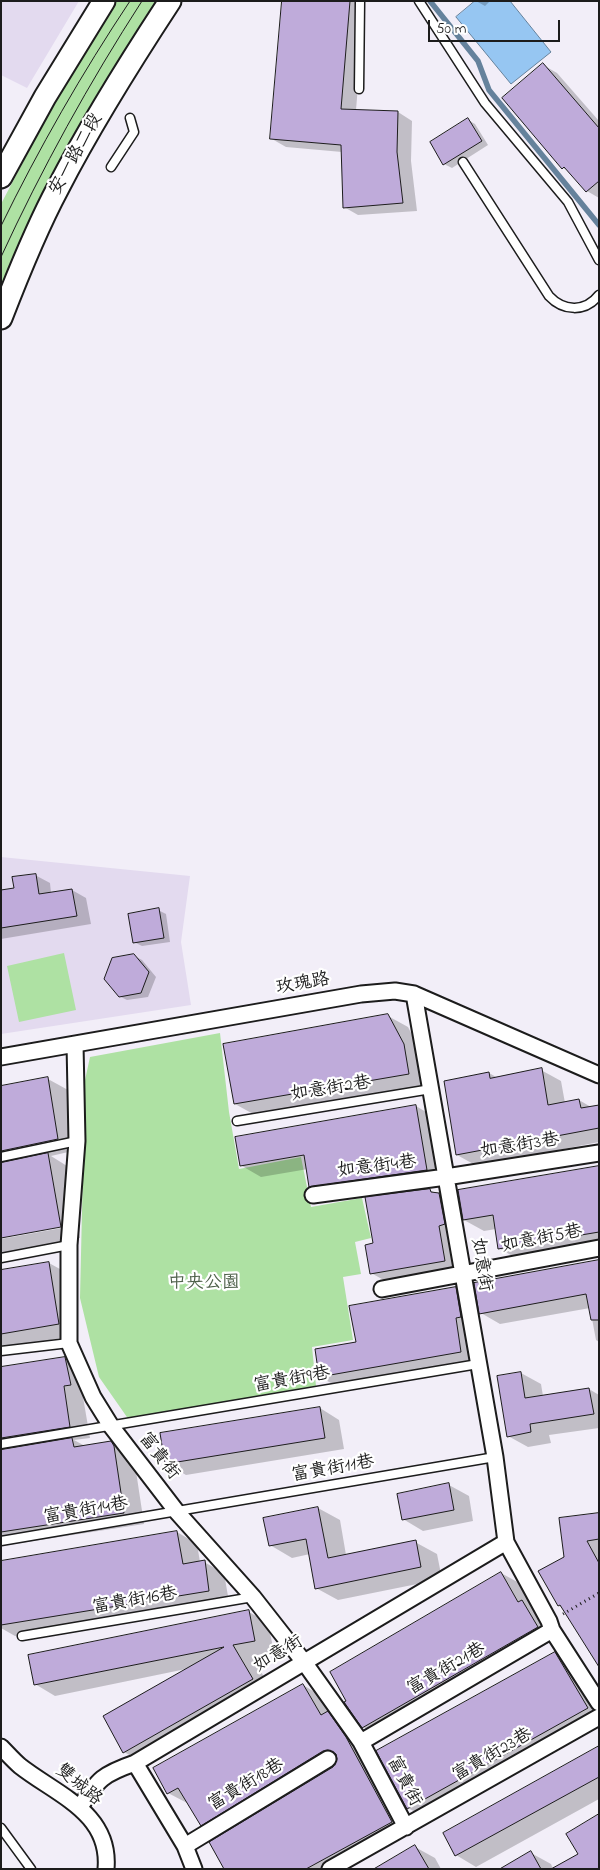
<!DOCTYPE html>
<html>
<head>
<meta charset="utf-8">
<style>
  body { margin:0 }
  #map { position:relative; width:600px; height:1870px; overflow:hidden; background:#f2eef8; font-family:"Indie Flower",sans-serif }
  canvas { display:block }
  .frame { position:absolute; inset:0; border:2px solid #1c1c1c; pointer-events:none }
  .scale { position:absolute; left:428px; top:20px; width:132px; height:22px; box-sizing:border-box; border:2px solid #1c1c1c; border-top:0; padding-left:6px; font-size:15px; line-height:18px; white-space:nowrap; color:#1c1c1c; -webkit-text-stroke:4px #fff; paint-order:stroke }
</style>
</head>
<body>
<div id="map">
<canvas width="600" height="1870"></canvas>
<div class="frame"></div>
<div class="scale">50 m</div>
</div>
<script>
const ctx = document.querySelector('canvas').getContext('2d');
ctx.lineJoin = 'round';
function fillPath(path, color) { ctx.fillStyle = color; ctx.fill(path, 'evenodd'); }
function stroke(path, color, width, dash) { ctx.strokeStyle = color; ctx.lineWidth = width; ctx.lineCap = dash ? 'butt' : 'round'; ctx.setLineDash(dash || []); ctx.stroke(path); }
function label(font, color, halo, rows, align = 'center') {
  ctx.font = font + ' "Indie Flower","LXGW WenKai TC",sans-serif'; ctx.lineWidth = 4.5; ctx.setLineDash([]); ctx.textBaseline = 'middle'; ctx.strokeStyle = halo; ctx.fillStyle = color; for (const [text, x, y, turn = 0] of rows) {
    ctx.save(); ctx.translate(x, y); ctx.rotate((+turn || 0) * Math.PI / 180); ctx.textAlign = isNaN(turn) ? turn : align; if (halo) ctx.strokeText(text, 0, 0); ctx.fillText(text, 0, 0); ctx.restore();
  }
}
const built = new Path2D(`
  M1 1H79L27 88 1 75Z
  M1 857 190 876 181 942 191 1005 1 1034Z`);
const green = new Path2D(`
  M117 1H159L1 292V204L54 103Z
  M64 953 76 1010 19 1022 7 966Z
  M220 1033 229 1112 239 1169 301 1157 311 1207 362 1198 371 1238 355 1242 361 1274 343 1277 353 1340 312 1347 316 1386 129 1420 99 1377 80 1298 85 1080 90 1057Z`);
const water = new Path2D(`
  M475 1H510L551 52 511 84 456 17Z`);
const shadow = new Path2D(`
  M283 1H365L356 110 398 112 412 121 411 161 417 211 358 215 344 207 342 152 286 147 272 139Z
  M476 1H490L485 6Z
  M543 65 557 73 599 121V198L587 191 571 172 563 168Z
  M468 120 475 124 488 145 452 168 444 164Z
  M35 875 50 883 51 893 72 890 86 898 91 924 1 939V891L16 889Z
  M158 910 166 914 170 942 142 946 134 942Z
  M134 956 142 960 156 977 148 997 127 1000 119 996Z
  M388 1016 408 1027 423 1056 428 1085 255 1115 235 1104Z
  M541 1070 561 1081 565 1103 579 1100 591 1107 599 1106V1142L477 1166 457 1155 489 1073 498 1078Z
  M48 1079 68 1090 77 1150 51 1156 67 1166 80 1238 1 1253V1239L67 1227V1224L1 1237V1087Z
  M416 1106 436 1118 446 1181 330 1197 311 1186 308 1169 261 1177 242 1166Z
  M599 1166V1246L519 1260 499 1248 496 1229 484 1231 464 1220Z
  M430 1190 459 1206 464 1235 458 1238 464 1272 391 1284 371 1273 375 1244Z
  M599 1261V1342L596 1340 590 1308 500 1324 481 1313Z
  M49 1263 69 1274 78 1335 1 1349V1271Z
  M456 1289 475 1300 480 1328 475 1329 481 1363 340 1388 320 1377 357 1343Z
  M65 1358 85 1370 90 1396 83 1397 90 1438 74 1440 85 1446 110 1442 131 1454 134 1458 144 1524 1 1546V1368Z
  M521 1373 541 1384 543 1396 589 1389 599 1395V1428L549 1435 551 1443 528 1447 508 1436Z
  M320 1408 339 1420 344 1449 186 1475 166 1463Z
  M449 1485 469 1496 473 1521 423 1531 403 1519Z
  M318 1508 340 1520 346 1555 415 1542 437 1554 442 1579 338 1600 316 1588 310 1554 292 1558 270 1545Z
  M599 1514V1665L563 1608 559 1606 540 1571 565 1558Z
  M177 1532 197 1544 200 1562H204L224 1573 229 1602 15 1636 1 1628V1562Z
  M501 1573 521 1584 557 1638 383 1738 363 1727 348 1701Z
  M249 1612 268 1623 274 1652 252 1656 272 1691 144 1763 124 1752 186 1669 55 1696 35 1684Z
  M555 1654 575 1665 599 1706V1725L428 1819 408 1808Z
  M303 1685 323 1697 366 1750 411 1833 346 1869H225L221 1836 201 1825 189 1804 168 1793Z
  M599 1748V1799L476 1867 456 1855 444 1834Z
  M415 1847 435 1858 441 1869H377Z
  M531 1853 551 1864 553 1869H502Z`);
const stream = new Path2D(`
  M430 1 478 61 489 90 599 225`);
const building = new Path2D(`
  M282 1H350L341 109 398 111 397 152 403 203 343 208 341 145 270 139Z
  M543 63 599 128V181L586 192 564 167 562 169 502 98Z
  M468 118 482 141 443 165 430 142Z
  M36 874 39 894 72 889 77 916 1 928V890L14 888 12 877Z
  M159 908 164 938 133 943 128 914Z
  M134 954 149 972 141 993 119 997 104 979 112 958Z
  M388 1014 404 1044 409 1074 234 1104 223 1044Z
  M542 1068 548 1105 579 1099 581 1108 599 1105V1128L456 1155 444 1081 489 1072 490 1078Z
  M48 1077 58 1139 1 1151V1086Z
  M416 1105 427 1170 309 1187 304 1155 240 1166 235 1137Z
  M48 1153 61 1227 1 1238V1163Z
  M599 1166V1232L498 1249 493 1215 463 1220 458 1190Z
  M430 1189 431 1192 439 1193 445 1224 439 1226 445 1261 370 1274 365 1245 373 1243 365 1197Z
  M599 1260V1320H591L586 1294 479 1314 474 1283Z
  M49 1262 59 1324 1 1334V1270Z
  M456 1287 461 1317 456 1318 461 1352 319 1377 315 1349 356 1342 349 1306Z
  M65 1357 71 1385 64 1386 70 1427 1 1438V1367Z
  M521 1372 525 1398 589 1388 594 1414 530 1424 531 1432 507 1437 497 1376Z
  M320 1407 325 1438 165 1464 160 1433Z
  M72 1438 74 1447 111 1441 114 1446 124 1513 1 1532V1450Z
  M449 1483 454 1510 402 1520 397 1494Z
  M318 1507 328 1558 416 1540 421 1567 315 1589 306 1539 269 1546 263 1518Z
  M599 1513V1539L587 1541 599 1563V1667L560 1605 558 1606 538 1571 564 1557 559 1518Z
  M177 1531 183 1564 205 1560 209 1591 1 1625V1561Z
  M501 1572 518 1602 522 1600 538 1627 362 1728 344 1702 346 1701 330 1672Z
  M249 1610 255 1641 233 1645 253 1679 123 1753 103 1716 224 1647 34 1685 28 1655Z
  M555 1652 588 1708 407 1809 376 1751Z
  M303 1684 321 1715 328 1711 346 1737 392 1822 306 1869H224L209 1842 333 1767 337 1759 336 1754 328 1750 323 1751 201 1826 178 1788 167 1794 153 1768Z
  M599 1746V1777L455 1856 443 1833Z
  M599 1814V1869H551L578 1854 566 1834Z
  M415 1845 429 1869H374Z
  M531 1851 541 1869H500Z`);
const path = new Path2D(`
  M563 1614 599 1593`);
const lane = new Path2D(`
  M419 1 485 103 568 202 599 260
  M359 89 360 1
  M463 162 549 296C563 311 585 313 599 295
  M111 167 134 132 130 118
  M237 1121 431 1089
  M1 1157 77 1141
  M1 1258 69 1245
  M1 1351 69 1343
  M1 1444 478 1364
  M1 1541 495 1457
  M22 1636 253 1597
  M1 1828 31 1869`);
const street = new Path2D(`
  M414 994 495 1457 506 1542 549 1621 552 1630 599 1703
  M75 1044 77 1141 69 1245V1343L93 1397 111 1426 177 1512 253 1597 304 1662 361 1742 406 1827
  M1 1057 361 994 395 991 414 994 599 1075
  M313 1195 446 1177 599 1153
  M382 1289 599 1248
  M361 1742 552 1630
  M1 1747C7 1753 13 1760 20 1766 57 1795 111 1813 106 1869
  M135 1763 185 1846 194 1869
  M80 1807C98 1779 103 1774 135 1763L506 1542
  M185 1846 328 1759
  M330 1869 599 1717`);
const secondary = new Path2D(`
  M1 177 45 97 104 1
  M1 318C18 274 36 229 58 188 91 124 130 62 170 1`);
const tram = new Path2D(`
  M1 226C39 148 82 73 130 1
  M1 257C42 168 89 83 142 1`);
const streetNames = [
  ["安一路二段",77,155,-61],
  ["玫瑰路",303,985,-10],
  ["如意街2巷",331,1090,-9],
  ["如意街3巷",520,1147,-9],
  ["如意街4巷",377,1168,-7],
  ["如意街5巷",542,1240,-11],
  ["如意街",480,1265,81],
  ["富貴街9巷",292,1381,-10],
  ["富貴街",158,1457,52],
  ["富貴街11巷",333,1470,-10],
  ["富貴街14巷",86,1512,-10],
  ["富貴街16巷",135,1602,-10],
  ["如意街",279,1655,-31],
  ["富貴街21巷",447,1670,-30],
  ["富貴街23巷",493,1756,-30],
  ["富貴街",403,1782,62],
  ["雙城路",78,1786,39],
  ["富貴街18巷",247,1786,-31]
];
const parkNames = [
  ["中央公園",204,1284]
];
fillPath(built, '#e3daef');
fillPath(green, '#aee1a3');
fillPath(water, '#96c6f2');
stroke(water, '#65829c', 1);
fillPath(shadow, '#0003');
stroke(stream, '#65829c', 5.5);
fillPath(building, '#bfabda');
stroke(building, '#1c1c1c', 1);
stroke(lane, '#1c1c1c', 11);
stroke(street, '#1c1c1c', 19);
stroke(secondary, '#1c1c1c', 25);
stroke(path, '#1c1c1c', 3, [1, 4]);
stroke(lane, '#fff', 8);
stroke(street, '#fff', 15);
stroke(secondary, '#fff', 21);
stroke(tram, '#1c1c1c', 1);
label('18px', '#1c1c1c', '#fff', streetNames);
label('18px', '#4f614b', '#fff', parkNames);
</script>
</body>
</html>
